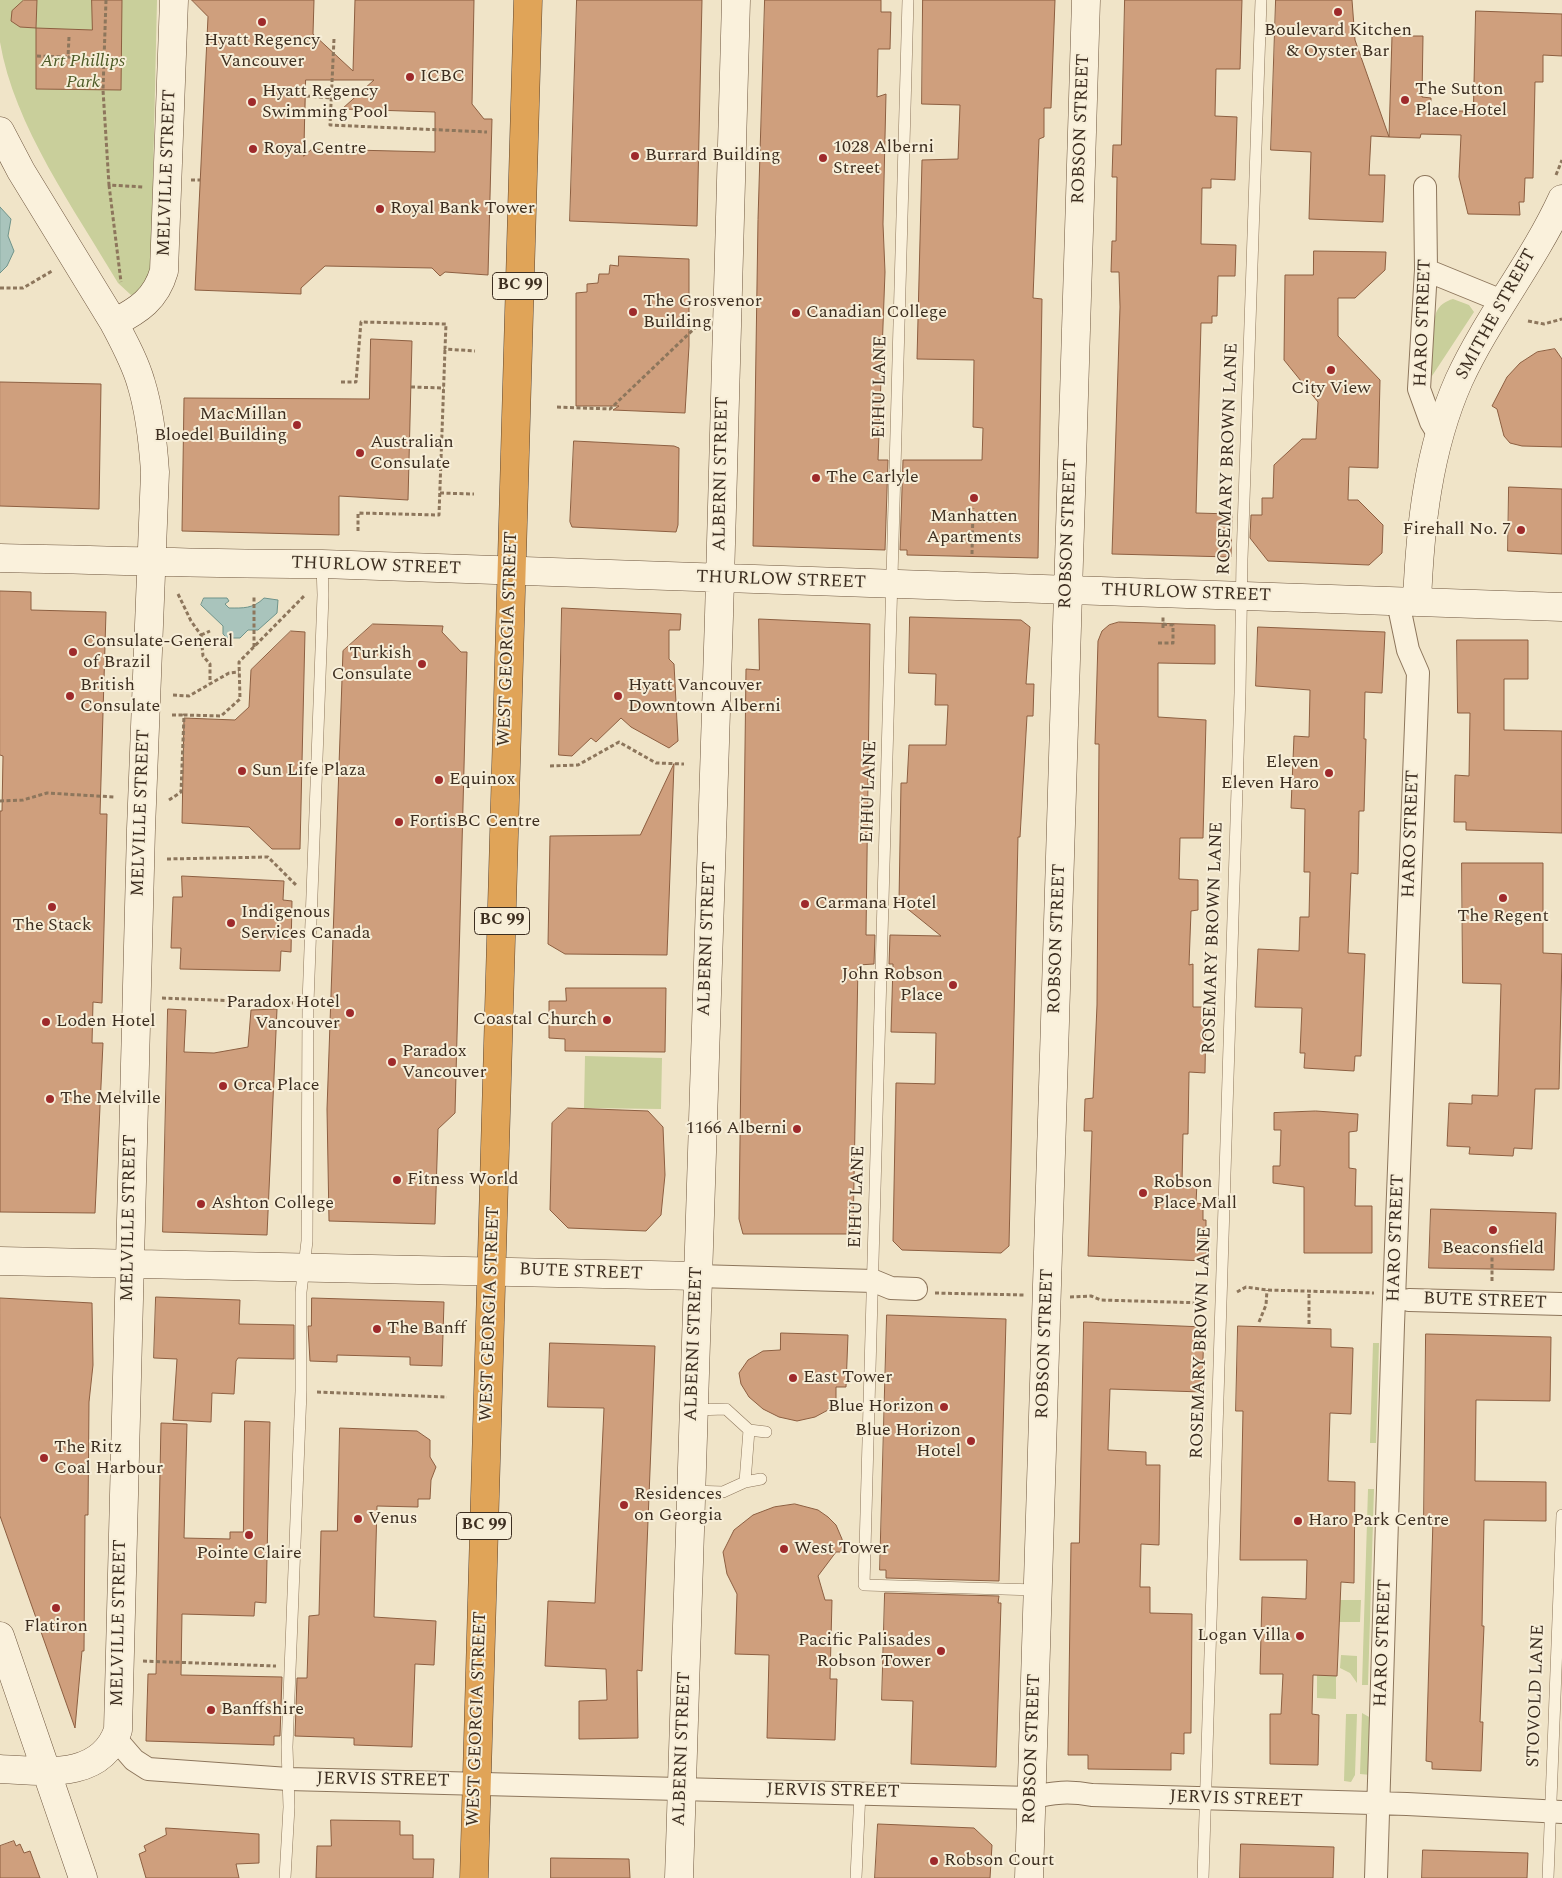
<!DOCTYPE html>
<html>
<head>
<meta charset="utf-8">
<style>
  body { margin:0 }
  canvas { display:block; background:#f0e4c8 }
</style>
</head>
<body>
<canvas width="1562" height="1878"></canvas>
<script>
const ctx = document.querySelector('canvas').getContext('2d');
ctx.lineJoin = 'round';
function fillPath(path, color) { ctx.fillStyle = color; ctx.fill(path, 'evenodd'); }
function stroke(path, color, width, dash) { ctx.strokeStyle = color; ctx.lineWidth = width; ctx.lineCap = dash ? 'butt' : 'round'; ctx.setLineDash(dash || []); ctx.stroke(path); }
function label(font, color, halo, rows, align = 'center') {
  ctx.font = font + ' Spectral,serif'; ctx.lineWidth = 4; ctx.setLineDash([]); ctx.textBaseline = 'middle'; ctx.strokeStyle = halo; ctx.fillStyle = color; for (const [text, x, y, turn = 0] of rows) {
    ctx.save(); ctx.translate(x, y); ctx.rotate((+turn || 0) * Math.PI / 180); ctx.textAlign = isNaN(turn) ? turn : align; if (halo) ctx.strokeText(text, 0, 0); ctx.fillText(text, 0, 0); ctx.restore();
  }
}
const green = new Path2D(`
  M0 0H157L151 265C148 276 144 292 131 295L118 283C75 210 14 126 0 42 0 28 0 14 0 0Z
  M1453 299 1469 305 1474 312 1432 376C1430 360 1431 329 1436 313 1439 305 1446 301 1453 299Z
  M585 1056 662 1058 661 1109 584 1108Z
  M1373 1343H1379L1376 1443H1370Z
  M1368 1489H1374L1368 1685H1362Z
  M1340 1600H1361L1360 1622H1339Z
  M1341 1655 1357 1656V1683L1350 1673 1340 1668Z
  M1317 1673 1336 1674V1699L1317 1698Z
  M1362 1713 1371 1718V1775L1360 1774Z
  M1346 1714H1357L1355 1775 1351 1782 1344 1781Z`);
const water = new Path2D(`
  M0 207 11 219 8 236 14 251 7 266 0 273Z
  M204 598H227L229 601 225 604 229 608C243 608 253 609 264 598L278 600 277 613 258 630H248L240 638H227L223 634V626L201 605Z`);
const building = new Path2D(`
  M24 0H37L36 28 20 27 11 21 12 11Z
  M92 0H122L121 90 36 89V28L92 30Z
  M192 0H314L313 34 353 71 355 0H474L472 104 484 119H492L488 275 445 272 440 276 432 268 325 266 301 288V294L195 290 208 17ZM306 80H374L342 109 435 112V152L312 149 304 156Z
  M577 0H702L697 226 570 221Z
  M765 0H881V12H891L890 49H878L877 97 886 94 883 224 885 272 878 460H888L885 550 753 546 758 220Z
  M923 0H1055L1051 108H1044V137L1039 139 1033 298 1042 299 1038 558 907 555V550H900L903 460H982L983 428 973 427 974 360 917 359 922 160 958 159 960 105 922 104Z
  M1125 0H1242L1240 69H1216L1215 116 1237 117 1235 180 1211 179V188H1202L1201 244 1236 245 1235 276H1218L1217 316H1212V323H1201L1196 513 1232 514 1231 557 1112 554 1120 307 1119 272H1111L1112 241H1116L1117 177H1112L1113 145H1121Z
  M1276 0H1352L1355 40 1389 137 1371 136 1369 175H1385L1383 222 1309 219 1311 152 1271 150Z
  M1476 11 1562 14V56L1543 55V82H1535L1533 178H1525L1524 202H1519L1520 215 1468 214 1459 177 1461 135 1421 134 1420 138 1389 137 1392 36H1423L1422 97 1431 98V111H1473Z
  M1314 251 1386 252 1385 270 1355 298H1338V336L1380 380 1378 468 1349 467 1348 500H1358L1383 525 1382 553 1369 565 1268 561 1250 538 1251 515H1262V498H1273L1274 465 1302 439H1316L1318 402 1284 360 1285 275H1313Z
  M619 256 689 259V346L685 413 613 410 619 406H576V293L587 292V284L598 283 599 274H609L610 265 618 266Z
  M371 339 412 341 408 500 339 496V535L182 531 184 398 369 399Z
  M1555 349 1562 359V447L1522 446 1510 443 1504 436 1497 409 1492 406 1507 377 1520 363 1537 352Z
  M0 382 101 384 99 509 0 506Z
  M574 441 674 446 679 448 678 525 676 532 572 527 570 522Z
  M1509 487 1562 489V554L1508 551Z
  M0 591 31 592V610L106 612 100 814H107L102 1003 93 1002 92 1043H103L95 1213 0 1212V811H2L3 756 0 755Z
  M562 608 681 614 680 630H669V659L674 664 678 741 669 748 631 727 621 718 596 742 591 738 572 756 559 755Z
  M910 617 1021 620 1030 627 1026 684H1034L1033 716H1027L1020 837H1018L1009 1246 1001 1253 902 1250 893 1241 896 1083 935 1084 936 1033 891 1032 893 964H889L890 935 941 936 899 902 901 783H907L909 745H946L948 705H935L936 674 909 673Z
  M759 619 870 624 866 935H875L874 964 858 965 853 1234H743L739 1219 746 669 759 670Z
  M1119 622 1215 625V664L1158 663V717L1206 720 1203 838H1180L1179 879 1198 880V910L1191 911 1189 965 1193 964V1007H1206L1205 1073 1189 1072 1188 1134H1183L1182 1183H1197L1196 1203 1203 1204V1220H1206V1261L1088 1256 1092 1131H1084L1085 1099 1093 1098 1097 1005 1099 744H1095L1098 641 1102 631 1109 625Z
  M373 624 443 626 442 632 461 652H467L455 1113 438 1129 435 1224 329 1221 327 1109 343 651Z
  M1258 627 1385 632 1382 693 1365 692 1364 739H1366L1364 811H1359L1358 874 1351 873 1348 953 1365 954 1361 1056H1355L1354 1071 1304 1068 1305 1053H1300L1302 1008 1255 1007 1258 949 1299 951 1300 917H1309L1310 872H1304L1305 809 1291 808 1294 736 1309 737 1310 690 1256 686Z
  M291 631 305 632 300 849H272L249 827 182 823 184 718 235 720 249 707 251 670Z
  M1457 640H1528V679H1504V730L1562 731V833L1466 830V822H1454L1455 775 1469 776 1470 713H1458Z
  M674 764 667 955 565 954 548 944 550 836 640 835Z
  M1462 863H1543V953L1562 954 1559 1089H1535L1532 1149 1514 1148 1513 1156 1469 1154 1470 1147 1447 1146 1449 1103 1472 1104V1095L1498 1096 1501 984 1463 983Z
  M182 876 284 881 283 900 292 901 291 952 281 951 280 971 180 969 181 948H171L173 897H182Z
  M566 988H666L665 1052 565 1051V1039L549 1038V1001H566Z
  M168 1009 186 1010 184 1052 214 1053 248 1047 251 1010 277 1009 267 1235 163 1232Z
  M568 1108 648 1111 663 1127 665 1175 661 1215 646 1231 568 1228 550 1210 552 1123Z
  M1316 1111 1358 1114 1357 1131 1349 1132V1168L1356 1169 1355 1206H1372V1253H1304V1187L1273 1183V1166H1280L1281 1130H1274V1113Z
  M1431 1209 1556 1213 1554 1270 1429 1268Z
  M156 1297 240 1300 239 1324 294 1325V1359L238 1358 236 1361 234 1394 212 1393 211 1422 173 1420 177 1359 154 1358Z
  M0 1298 92 1303 93 1365 89 1402 88 1515H85L84 1651H82L75 1728 0 1516Z
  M312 1298 444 1302 442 1366 410 1365V1357L337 1355V1362L310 1361 308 1326H311Z
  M887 1315 1006 1319 999 1581 886 1578V1570H880Z
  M1084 1322 1204 1327 1202 1392 1110 1389 1108 1450 1146 1452V1465H1160L1159 1545 1141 1544 1140 1587H1150V1613L1192 1614 1191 1733H1184V1754L1171 1753V1770L1088 1769V1755H1068L1071 1543H1079Z
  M1238 1326 1331 1329V1347L1353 1348 1351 1414 1330 1413 1328 1481 1355 1482 1354 1583 1341 1582 1337 1676 1313 1675 1312 1714 1319 1715 1318 1765 1270 1764V1714H1281L1283 1674H1260L1262 1597 1306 1599 1307 1560H1240L1243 1411H1236Z
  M781 1333 848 1335 846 1387H836V1399L828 1410 815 1417 797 1421 779 1417 763 1409 749 1397 741 1384 739 1373 748 1360 763 1351 780 1350Z
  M1426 1334 1551 1337 1550 1401 1476 1400 1475 1481 1546 1482V1521L1484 1520 1482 1626H1484L1480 1722H1483L1481 1771 1432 1769V1762L1426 1761 1433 1519H1424Z
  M550 1343 655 1346 642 1671 637 1670 638 1738 579 1739V1701L607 1700 606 1669 545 1666 548 1601 595 1603 604 1408 548 1407Z
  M245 1421 270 1422 266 1603 255 1602 254 1616 182 1614 181 1675 282 1677 280 1736H274V1745L146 1741 148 1674H156L161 1423 187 1424 184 1538 230 1539V1532H243Z
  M340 1428 417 1431 430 1440V1457L436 1467 431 1480 430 1499H418V1507L377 1506 374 1617 436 1621 434 1665 415 1664 412 1747 354 1745V1738L295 1736 297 1678H307L309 1616 319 1615 321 1531H337Z
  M795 1504 818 1510 828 1517 836 1525 842 1539 844 1552H836L818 1576 825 1600H832L830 1679H837L835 1740 767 1738 769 1655 735 1654 737 1594 727 1574 723 1552 734 1530 753 1515 774 1507Z
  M885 1593 999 1596 998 1603H1001L996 1767 911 1764 913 1701 882 1700Z
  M331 1820 400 1821V1835H413V1859H434L433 1878H316L317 1846H331Z
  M878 1824 974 1828 992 1845 990 1878H875Z
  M166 1828 259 1834V1863L236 1864 239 1878H146L139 1854 146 1851 144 1846 166 1835Z
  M14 1841 16 1846 20 1844 24 1853 30 1851 40 1878H0V1846Z
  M1241 1844 1334 1847 1333 1878H1240Z
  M1423 1850 1528 1853 1527 1878H1422Z
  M551 1858 629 1859 630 1878H551Z`);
const path = new Path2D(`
  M106 0 103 90 109 185 143 187
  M69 37 68 57 103 59
  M334 39 330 125 487 132
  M37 56 68 57
  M306 96 331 98
  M1556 175 1562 160
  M191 180H200
  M109 185 121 282
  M0 288H23L52 271
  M1528 321 1544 324 1562 319
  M341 382H356L361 322 446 324 445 349 475 351
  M411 387 444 388
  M557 407 610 409 697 326
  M440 493 474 494
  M358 531V513L439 515 445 349
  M972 554 973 508
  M178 594 191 621 201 635 203 656 210 664V683
  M1163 628V617
  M201 635 210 631
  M1158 643H1173V625L1163 624
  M254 647V595
  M173 695 189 696 229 673 239 672
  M172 715H184
  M550 766 578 765 619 742 656 763 684 764
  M169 800 181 792 184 715 221 716 240 699 239 662 305 595
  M0 801 23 800 47 793 114 797
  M167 859 268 857 297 886
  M162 998 293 1003
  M1492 1281V1246
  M1237 1292 1246 1287 1267 1290 1374 1293
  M935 1293 1024 1295
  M1070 1297 1091 1296 1101 1300 1205 1303
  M1259 1322 1266 1305 1267 1290
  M1309 1324V1291
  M317 1392 447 1397
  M143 1661 276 1666`);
const lane = new Path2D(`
  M908 0 864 1585 1037 1590
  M749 1430 766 1432
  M745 1482 761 1479
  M690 1491 723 1492 745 1482 749 1430 726 1409 693 1410
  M285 1878 289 1807 287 1747 301 1391V1292L307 1241 308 1003 323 595 322 564
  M856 1878 860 1792
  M1203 1878 1240 693 1242 559 1261 0
  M1548 1878 1562 1515`);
const street = new Path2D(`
  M1425 187 1426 270 1419 389 1431 422 1439 435
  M1426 270 1502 301
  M697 1276 874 1281 891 1288 916 1289
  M1409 1300 1562 1304
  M115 1738 134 1760 148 1769 288 1779 1031 1798C1053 1792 1070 1791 1092 1795L1407 1804 1562 1812
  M1376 1878 1393 1325 1418 673 1408 650 1398 602`);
const secondary = new Path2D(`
  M0 131 21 171 114 323C124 342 135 362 141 383 150 412 153 442 155 472L141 829 118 1730C101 1781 42 1771 0 1769
  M114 323C139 310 156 299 164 271L174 0
  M0 558C107 560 214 564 322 564L1562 607
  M1417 602C1420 527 1428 450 1459 380 1488 317 1533 262 1562 199
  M0 1261 697 1276
  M0 1636 83 1878
  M679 1878 719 616 736 0
  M1029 1878 1086 0`);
const highway = new Path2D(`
  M474 1878 528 0`);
const markers = [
  [1338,12,5,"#9e2a2b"],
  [262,22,5,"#9e2a2b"],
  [410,77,5,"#9e2a2b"],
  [1405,100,5,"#9e2a2b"],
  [252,102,5,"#9e2a2b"],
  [253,149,5,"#9e2a2b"],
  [635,156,5,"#9e2a2b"],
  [823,158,5,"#9e2a2b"],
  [380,209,5,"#9e2a2b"],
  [633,312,5,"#9e2a2b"],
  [796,313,5,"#9e2a2b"],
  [1331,370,5,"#9e2a2b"],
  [297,425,5,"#9e2a2b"],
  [360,453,5,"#9e2a2b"],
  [816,478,5,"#9e2a2b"],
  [974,498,5,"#9e2a2b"],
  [1521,530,5,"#9e2a2b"],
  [73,652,5,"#9e2a2b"],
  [422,664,5,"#9e2a2b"],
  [70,696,5,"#9e2a2b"],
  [618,696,5,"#9e2a2b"],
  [242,771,5,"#9e2a2b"],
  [1329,773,5,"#9e2a2b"],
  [439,780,5,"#9e2a2b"],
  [399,822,5,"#9e2a2b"],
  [1503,898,5,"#9e2a2b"],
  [805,904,5,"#9e2a2b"],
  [52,907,5,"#9e2a2b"],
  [231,923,5,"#9e2a2b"],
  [953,985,5,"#9e2a2b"],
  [350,1013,5,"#9e2a2b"],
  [607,1020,5,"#9e2a2b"],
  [46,1022,5,"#9e2a2b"],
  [392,1062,5,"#9e2a2b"],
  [223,1086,5,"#9e2a2b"],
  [50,1099,5,"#9e2a2b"],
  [797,1129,5,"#9e2a2b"],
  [397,1180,5,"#9e2a2b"],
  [1143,1193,5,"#9e2a2b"],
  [201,1204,5,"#9e2a2b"],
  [1493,1230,5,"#9e2a2b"],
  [377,1329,5,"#9e2a2b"],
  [793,1378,5,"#9e2a2b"],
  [944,1407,5,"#9e2a2b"],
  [971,1441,5,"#9e2a2b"],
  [44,1458,5,"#9e2a2b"],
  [624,1505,5,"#9e2a2b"],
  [358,1519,5,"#9e2a2b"],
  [1298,1521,5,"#9e2a2b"],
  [249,1535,5,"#9e2a2b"],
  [784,1549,5,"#9e2a2b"],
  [56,1608,5,"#9e2a2b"],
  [1300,1636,5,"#9e2a2b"],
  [941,1651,5,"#9e2a2b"],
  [211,1710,5,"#9e2a2b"],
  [934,1861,5,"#9e2a2b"]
];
const shields = [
  [520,286,55],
  [502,921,55],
  [484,1526,55]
];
const shieldNames = [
  ["BC 99",520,286],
  ["BC 99",502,921],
  ["BC 99",484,1526]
];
const poiNames = [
  ["Boulevard Kitchen",1338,31,"center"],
  ["& Oyster Bar",1338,52,"center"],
  ["Hyatt Regency",262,41,"center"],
  ["Vancouver",262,62,"center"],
  ["ICBC",420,77],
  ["The Sutton",1415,90],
  ["Place Hotel",1415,111],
  ["Hyatt Regency",262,92],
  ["Swimming Pool",262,113],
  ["1028 Alberni",833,148],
  ["Street",833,169],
  ["Royal Centre",263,149],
  ["Burrard Building",645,156],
  ["Royal Bank Tower",390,209],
  ["The Grosvenor",643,302],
  ["Building",643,323],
  ["Canadian College",806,313],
  ["City View",1331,389,"center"],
  ["MacMillan",287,415,"right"],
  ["Bloedel Building",287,436,"right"],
  ["Australian",370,443],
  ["Consulate",370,464],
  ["The Carlyle",826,478],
  ["Manhatten",974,517,"center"],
  ["Apartments",974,538,"center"],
  ["Firehall No. 7",1511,530,"right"],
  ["Consulate-General",83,642],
  ["of Brazil",83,663],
  ["Turkish",412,654,"right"],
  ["Consulate",412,675,"right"],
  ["British",80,686],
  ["Consulate",80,707],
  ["Hyatt Vancouver",628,686],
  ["Downtown Alberni",628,707],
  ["Eleven",1319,763,"right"],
  ["Eleven Haro",1319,784,"right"],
  ["Sun Life Plaza",252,771],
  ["Equinox",449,780],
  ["FortisBC Centre",409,822],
  ["Carmana Hotel",815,904],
  ["Indigenous",241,913],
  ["Services Canada",241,934],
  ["The Regent",1503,917,"center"],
  ["The Stack",52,926,"center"],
  ["John Robson",943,975,"right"],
  ["Place",943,996,"right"],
  ["Paradox Hotel",340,1003,"right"],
  ["Vancouver",340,1024,"right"],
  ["Coastal Church",597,1020,"right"],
  ["Loden Hotel",56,1022],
  ["Paradox",402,1052],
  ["Vancouver",402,1073],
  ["Orca Place",233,1086],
  ["The Melville",60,1099],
  ["1166 Alberni",787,1129,"right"],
  ["Fitness World",407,1180],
  ["Robson",1153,1183],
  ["Place Mall",1153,1204],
  ["Ashton College",211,1204],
  ["Beaconsfield",1493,1249,"center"],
  ["The Banff",387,1329],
  ["East Tower",803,1378],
  ["Blue Horizon",934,1407,"right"],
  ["Blue Horizon",961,1431,"right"],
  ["Hotel",961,1452,"right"],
  ["The Ritz",54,1448],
  ["Coal Harbour",54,1469],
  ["Residences",634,1495],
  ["on Georgia",634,1516],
  ["Venus",368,1519],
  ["Haro Park Centre",1308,1521],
  ["West Tower",794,1549],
  ["Pointe Claire",249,1554,"center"],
  ["Flatiron",56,1627,"center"],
  ["Logan Villa",1290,1636,"right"],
  ["Pacific Palisades",931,1641,"right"],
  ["Robson Tower",931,1662,"right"],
  ["Banffshire",221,1710],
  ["Robson Court",944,1861]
];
const parkNames = [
  ["Art Phillips",83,62],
  ["Park",83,83]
];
const streetNames = [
  ["ROBSON STREET",1082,129,-88],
  ["MELVILLE STREET",168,173,-88],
  ["SMITHE STREET",1497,315,-61],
  ["HARO STREET",1424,323,-88],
  ["EIHU LANE",881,387,-89],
  ["ROSEMARY BROWN LANE",1229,459,-88],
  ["ALBERNI STREET",722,474,-89],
  ["ROBSON STREET",1069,534,-88],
  ["THURLOW STREET",376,567,2],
  ["THURLOW STREET",781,581,2],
  ["THURLOW STREET",1186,594,2],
  ["WEST GEORGIA STREET",509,639,-88],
  ["EIHU LANE",870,792,-88],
  ["MELVILLE STREET",142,813,-88],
  ["HARO STREET",1412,834,-88],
  ["ROSEMARY BROWN LANE",1214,938,-88],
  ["ALBERNI STREET",708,939,-88],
  ["ROBSON STREET",1058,939,-88],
  ["EIHU LANE",858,1197,-88],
  ["MELVILLE STREET",130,1218,-89],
  ["HARO STREET",1397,1238,-88],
  ["BUTE STREET",581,1273,2],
  ["BUTE STREET",1485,1302,2],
  ["WEST GEORGIA STREET",491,1314,-88],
  ["ROSEMARY BROWN LANE",1202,1343,-88],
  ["ALBERNI STREET",695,1344,-88],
  ["ROBSON STREET",1046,1344,-88],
  ["MELVILLE STREET",120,1623,-89],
  ["HARO STREET",1384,1643,-88],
  ["STOVOLD LANE",1537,1696,-88],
  ["WEST GEORGIA STREET",478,1719,-88],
  ["ALBERNI STREET",683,1749,-88],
  ["ROBSON STREET",1033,1749,-88],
  ["JERVIS STREET",383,1781,1],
  ["JERVIS STREET",833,1792,1],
  ["JERVIS STREET",1236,1800,2]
];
fillPath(green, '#c9cf9b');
fillPath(water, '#a9c4bc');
stroke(water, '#6f938a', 1);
fillPath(building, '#cf9f7d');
stroke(building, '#8d5f41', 1);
stroke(lane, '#8d765c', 12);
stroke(street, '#8d765c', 24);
stroke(secondary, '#6f573f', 29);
stroke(highway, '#5b4430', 29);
stroke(path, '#8d765c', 3, [4, 2.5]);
stroke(lane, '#faf1dc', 11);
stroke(street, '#faf1dc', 22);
stroke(secondary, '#faf1dc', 28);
stroke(highway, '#e0a458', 28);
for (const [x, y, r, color] of markers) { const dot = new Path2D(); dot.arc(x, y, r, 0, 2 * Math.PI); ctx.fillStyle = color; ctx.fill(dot); stroke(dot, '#f7eed8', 2); }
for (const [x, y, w] of shields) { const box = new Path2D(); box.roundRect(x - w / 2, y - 13.5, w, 27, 4); ctx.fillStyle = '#f7eed8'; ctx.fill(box); stroke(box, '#3d2e20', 1); }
label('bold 16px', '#3d2e20', null, shieldNames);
label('18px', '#3d2e20', '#f7eed8', poiNames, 'left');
label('italic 18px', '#4d5a26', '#f7eed8', parkNames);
label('18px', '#3d2e20', '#f7eed8', streetNames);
</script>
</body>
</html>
